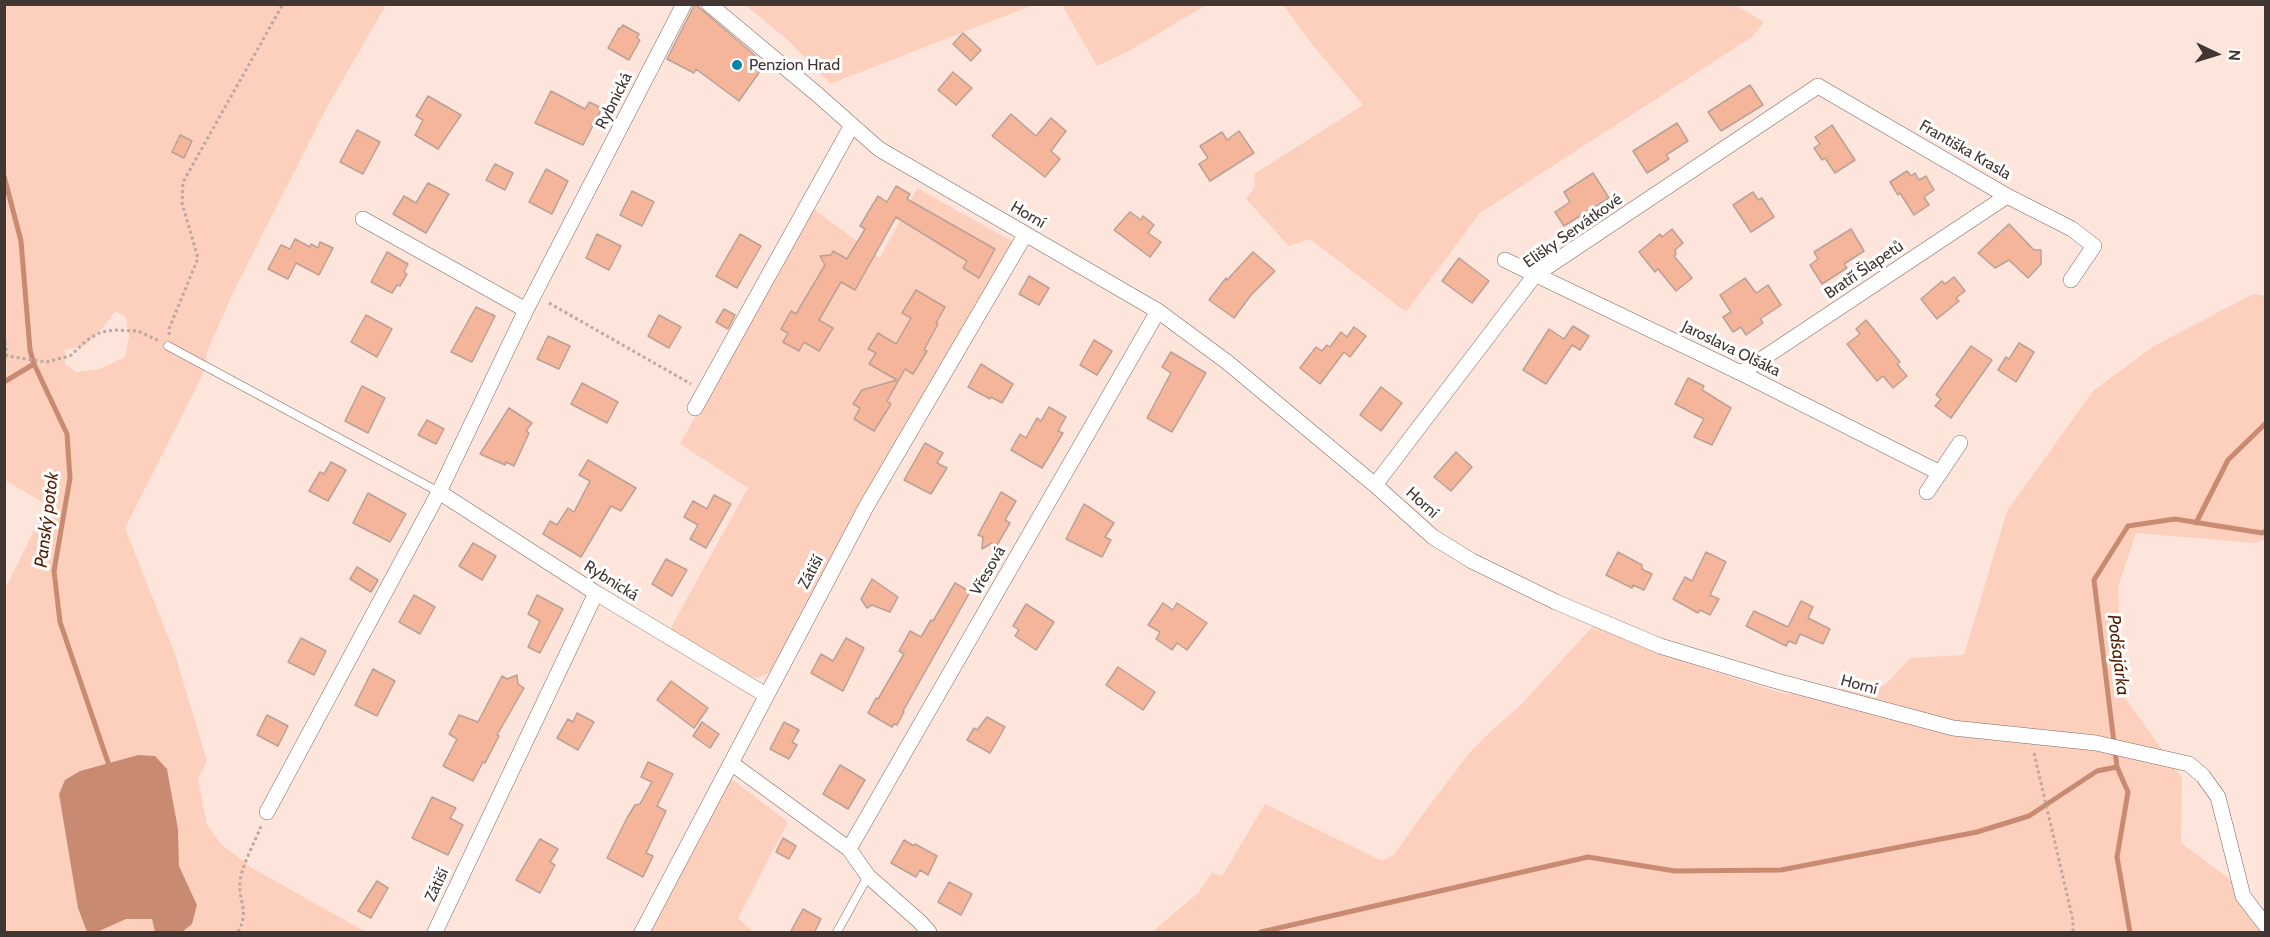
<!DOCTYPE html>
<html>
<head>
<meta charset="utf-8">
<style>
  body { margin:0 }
  #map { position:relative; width:2270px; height:937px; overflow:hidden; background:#fde5dc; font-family:Cabin,sans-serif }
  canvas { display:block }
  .frame { position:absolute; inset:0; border:6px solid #413632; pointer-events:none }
  .north { position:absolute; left:2186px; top:24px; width:60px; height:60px; -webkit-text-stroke:4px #fff; paint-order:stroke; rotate:94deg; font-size:16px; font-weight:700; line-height:24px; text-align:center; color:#413632 }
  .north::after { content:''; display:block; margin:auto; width:21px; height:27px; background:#413632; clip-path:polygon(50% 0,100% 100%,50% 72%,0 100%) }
</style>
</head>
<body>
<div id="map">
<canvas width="2270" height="937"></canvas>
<div class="frame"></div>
<div class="north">N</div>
</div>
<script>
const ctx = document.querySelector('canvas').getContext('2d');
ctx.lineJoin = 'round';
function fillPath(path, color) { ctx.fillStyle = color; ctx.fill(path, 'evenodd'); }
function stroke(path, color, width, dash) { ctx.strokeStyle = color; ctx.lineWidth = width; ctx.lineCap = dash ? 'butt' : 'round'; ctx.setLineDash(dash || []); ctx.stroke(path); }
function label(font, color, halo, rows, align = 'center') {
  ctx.font = font + ' Cabin,sans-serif'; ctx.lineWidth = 6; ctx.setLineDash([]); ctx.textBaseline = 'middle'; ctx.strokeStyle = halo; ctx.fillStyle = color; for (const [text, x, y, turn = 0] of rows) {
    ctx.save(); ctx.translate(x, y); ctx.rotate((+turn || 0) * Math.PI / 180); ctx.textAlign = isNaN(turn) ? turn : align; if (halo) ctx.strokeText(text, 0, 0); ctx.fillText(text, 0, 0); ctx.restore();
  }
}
const green = new Path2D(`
  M5 5H386L328 105 232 295 207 352 204 372 125 528 175 654 207 761 198 779 207 825 221 844 252 868 366 932H182L192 924 197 905 179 866 178 829 167 769 138 755 80 771 65 780 78 908 87 932H5L4 591 47 505 5 480ZM115 311 126 317 129 337 125 357 100 369 76 372 65 364V350L86 345 104 326Z
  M745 5H1033L830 84 789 41Z
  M1062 5H1206L1131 50 1097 66Z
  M1735 5 1764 22 1752 37 1480 213 1406 312 1310 239 1289 246 1246 199 1255 187 1254 174 1363 105 1312 44 1283 5Z
  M917 188 1015 243 865 502 770 672 758 678 738 673 668 633 748 488 680 444 811 207 880 258Z
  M2253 294 2265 296V540L2255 543 2136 533 2118 587 2122 693 2182 778 2181 843 2227 877 2265 910V932H1152L1199 892 1212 872 1222 876 1265 804 1378 859 1383 860 1394 855 1417 822 1470 752 1493 729 1517 709 1593 626 1694 665 1785 694 1885 685 1910 658 1964 655 2007 511 2093 391 2154 346Z
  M729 777 788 822 738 918 753 932H649Z
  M126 919H152L155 932H97Z`);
const water = new Path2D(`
  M138 755 155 756 167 769 178 829 179 866 197 905 192 924 182 932H155L152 919H126L97 932H87L78 908 59 794 65 780 80 771Z`);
const stream = new Path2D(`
  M4 176 21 241 30 350 34 364 67 434 70 478 54 571 60 622 110 768
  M4 382 34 364
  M2196 523 2228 460 2266 423
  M1261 932 1588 857 1675 871 1781 870 1977 832 2029 816 2097 771 2117 767
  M2130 932 2117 857 2128 792 2117 767 2094 580 2128 526 2175 519 2262 533 2266 531`);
const building = new Path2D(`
  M695 4 765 64 739 101 696 69 694 73 667 59Z
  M623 25 639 34 637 38 640 40 629 60 608 48 619 28 620 29Z
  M963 33 981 50 971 61 953 44Z
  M953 72 972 88 956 105 938 90Z
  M1750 85 1763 105 1721 131 1708 112Z
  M551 91 585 109 589 102 602 108 583 145 535 123Z
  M428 96 461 115 438 149 415 135 423 120 416 116Z
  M1011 114 1036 136 1051 118 1066 131 1051 151 1060 159 1045 177 992 136Z
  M1677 123 1688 141 1666 155 1669 159 1647 173 1633 151Z
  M1832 125 1855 160 1835 173 1825 158 1822 160 1814 148 1820 144 1815 137Z
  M357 130 380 142 363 174 340 162Z
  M1239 131 1254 153 1210 181 1199 164 1208 158 1200 146 1222 132 1227 140Z
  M180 135 192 141 184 158 172 152Z
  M495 164 513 173 505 190 486 180Z
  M546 169 568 181 552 214 529 202Z
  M1907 171 1911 176 1915 173 1919 180 1926 176 1934 190 1924 197 1929 205 1914 215 1900 193 1898 195 1890 182Z
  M1593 173 1609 198 1564 226 1555 212 1570 202 1564 192Z
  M428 183 449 194 426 233 393 214 404 196 416 203Z
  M896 186 910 194 907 199 995 249 979 278 963 268 967 261 896 217 855 290 841 282 819 320 833 328 819 351 804 342 799 351 783 342 788 333 781 329 791 311 796 314 825 265 820 256 831 255 833 251 847 259 865 229 860 226 878 196 887 202Z
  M632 191 654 202 642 226 620 215Z
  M1753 192 1758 200 1762 198 1774 217 1751 232 1733 205Z
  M1130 212 1141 220 1143 216 1154 225 1148 233 1161 242 1150 257 1114 230Z
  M2009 224 2034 250H2041V264L2028 278 2009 260 1995 268 1978 253Z
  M1672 229 1683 243 1675 250 1676 254 1674 256 1692 278 1676 291 1658 269 1655 272 1639 252 1660 234 1662 237Z
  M1851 229 1864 251 1844 264 1847 268 1822 284 1810 265 1818 259 1814 252Z
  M597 234 621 246 609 270 586 258Z
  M740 234 761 246 737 288 716 276Z
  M295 239 310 247 311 244 318 248 320 242 333 248 319 275 296 263 288 279 268 269 281 245 290 249Z
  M387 252 408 264 404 272 407 274 400 286 397 285 392 293 371 282Z
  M1253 252 1275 271 1251 295 1234 318 1209 300 1226 278 1227 280Z
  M1459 258 1489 281 1472 303 1442 281Z
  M1029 276 1049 288 1039 305 1019 294Z
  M1954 277 1965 291 1956 298 1959 301 1937 319 1921 299 1942 281 1945 284Z
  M1745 278 1756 293 1768 285 1781 305 1760 319 1763 323 1746 335 1741 327 1733 332 1723 317 1731 312 1720 295Z
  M916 290 945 307 936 323 938 324 924 350 927 351 913 374 905 369 887 401 891 404 874 431 854 419 860 408 853 404 862 390 897 380 869 364 876 353 868 349 878 333 896 344 911 318 902 313Z
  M476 307 495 316 472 362 451 352Z
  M724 309 735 315 728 329 716 322Z
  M366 315 392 329 377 357 351 342Z
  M659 315 681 327 669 348 648 336Z
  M1866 320 1900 362 1897 364 1907 376 1893 388 1883 376 1877 381 1847 344 1860 334 1856 329Z
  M1573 326 1589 336 1580 350 1572 345 1546 384 1523 370 1549 329 1564 339Z
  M1354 327 1366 336 1350 357 1344 352 1320 384 1300 368 1316 347 1322 351 1327 345 1330 347 1341 332 1347 337Z
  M548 336 570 346 559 369 537 359Z
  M1094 340 1112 351 1097 375 1080 365Z
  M2019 343 2034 352 2016 382 1998 370 2006 357 2009 359Z
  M1971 346 1992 360 1951 418 1935 406 1941 399 1936 395Z
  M1171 352 1206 373 1172 432 1147 418 1171 373 1162 367Z
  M981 364 1013 384 1002 403 991 397 990 399 968 387Z
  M1688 378 1704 386 1702 390 1731 408 1712 445 1694 437 1704 419 1675 404Z
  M582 383 618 402 607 423 571 404Z
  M362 386 385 398 368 433 345 421Z
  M1381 387 1402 403 1381 431 1360 415Z
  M1049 407 1066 417 1058 431 1063 433 1042 468 1011 450 1020 434 1026 438 1037 418 1041 421Z
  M509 408 532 423 526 431 529 433 514 466 506 462 505 465 480 454Z
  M427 420 444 429 436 444 418 435Z
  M925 443 943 453 937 463 947 468 931 494 904 480Z
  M1456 452 1472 467 1451 491 1434 477Z
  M588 460 636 488 621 511 611 506 581 557 543 534 550 521 557 525 568 508 574 512 590 481 579 475Z
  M331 462 346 470 328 501 309 491 320 472 324 474Z
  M1001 492 1016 501 1005 520 1010 523 997 545 992 543 982 549 983 537 978 535Z
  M368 493 406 514 390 542 353 523Z
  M714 495 731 504 706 548 690 539 698 525 684 517 693 501 707 509Z
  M1084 504 1114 523 1105 537 1111 540 1102 557 1066 539Z
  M473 543 496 556 482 580 459 566Z
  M1618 552 1642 565V569L1652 574 1644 590 1633 585 1632 588 1606 575Z
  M1706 552 1726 562 1710 595 1719 599 1710 615 1700 610 1698 613 1673 599 1685 577 1692 581Z
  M666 559 687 570 672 596 652 584Z
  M357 567 378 580 371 592 350 579Z
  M872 579 898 597 890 612 872 605 867 608 861 599Z
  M955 583 970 592 903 711 904 712 897 725 894 724 892 727 868 713 876 698 878 699 904 654 899 651 910 631 921 637 931 620 933 621Z
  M414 595 435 607 420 634 399 622Z
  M537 595 563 609 540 653 528 647 540 621 528 614Z
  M1801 601 1813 607 1808 618 1830 629 1823 644 1800 634 1796 644 1789 641 1786 646 1746 626 1754 611 1788 627Z
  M1163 603 1173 610 1177 603 1207 623 1187 650 1177 643 1172 650 1156 639 1160 632 1148 625Z
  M1026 604 1054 622 1036 650 1015 636 1019 630 1013 626Z
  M301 638 326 651 314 675 288 662Z
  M846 638 864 648 843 691 811 673 821 654 833 661Z
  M1118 667 1155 692 1143 710 1106 685Z
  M373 669 395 681 377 716 355 705Z
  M517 675 518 684 524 688 497 735 499 736 485 763 483 762 473 781 443 766 457 739 449 734 459 715 478 722 502 676 507 679Z
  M671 681 708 708 694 728 657 700Z
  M577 713 594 722 578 750 557 738 568 719 573 722Z
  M267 715 288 726 278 746 257 735Z
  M987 717 1005 727 990 753 967 740 974 728 977 730Z
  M702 722 719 734 710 748 693 736Z
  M784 722 799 730 792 742 797 745 789 759 770 749Z
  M648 762 673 774 657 806 666 811 646 853 653 856 643 877 607 858 627 818 635 805 640 804 652 782 641 777Z
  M840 765 865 780 848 809 823 794Z
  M432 797 456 808 450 818 463 825 448 855 412 838Z
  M783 838 796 846 789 859 776 852Z
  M540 839 558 849 550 862 555 865 540 893 516 880Z
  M904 840 914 846 915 844 937 856 928 875 920 870 916 877 891 863Z
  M377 881 388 888 371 918 358 911Z
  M949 882 972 894 961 915 938 902Z
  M803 909 821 919 814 933H790Z`);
const path = new Path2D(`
  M549 303 691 384
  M169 335V329L198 258 182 203 183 182 283 4
  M4 336 7 356 46 362 70 356 87 340 101 332 115 330 138 331 159 341
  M2034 753 2073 920V932
  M238 932C250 911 238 902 240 881 242 865 255 842 261 826`);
const lane = new Path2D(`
  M168 346 439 492
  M837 932 868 876`);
const street = new Path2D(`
  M684 4 526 310 439 492 596 593 766 695
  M709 4 818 95 879 149 1158 311 1227 362 1375 485 1433 537 1472 561 1556 602 1660 646 1773 680 1953 728 2096 743 2189 764 2203 776 2218 797 2243 896 2266 926
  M363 219 526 310
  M1505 260 1741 373 1940 473
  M1741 373 2007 196
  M695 408 852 125
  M1375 485 1535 275 1818 86 2007 196 2072 229 2094 246 2071 280
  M1927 492 1960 443
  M731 763 849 849 868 876 919 921 929 932
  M267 812 439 492
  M849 849 1158 311
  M435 932 596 593
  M642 932 866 507 1025 235`);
const markers = [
  [737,65,6,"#0287a9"]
];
const poiNames = [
  ["Penzion Hrad",749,65]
];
const streetNames = [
  ["Rybnická",614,101,-63],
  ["Františka Krasla",1965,150,30],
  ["Horní",1028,215,30],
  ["Elišky Servátkové",1573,231,-35],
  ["Bratří Šlapetů",1864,270,-34],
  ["Jaroslava Olšáka",1731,349,26],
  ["Horní",1422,503,42],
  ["Vřesová",988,571,-60],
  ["Zátiší",811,572,-62],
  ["Rybnická",611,581,32],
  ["Horní",1859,685,15],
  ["Zátiší",437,885,-65]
];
const waterNames = [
  ["Panský potok",47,520,-83],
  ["Podšajárka",2118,655,83]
];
fillPath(green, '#fdd0be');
fillPath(water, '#c88b72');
stroke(stream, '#c88b72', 5);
fillPath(building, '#f4b59b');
stroke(building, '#bba095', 1.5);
stroke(lane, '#81685e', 9);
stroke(street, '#81685e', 16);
stroke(path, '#bda9a2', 3, [3, 3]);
stroke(lane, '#fff', 8);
stroke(street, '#fff', 15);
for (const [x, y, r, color] of markers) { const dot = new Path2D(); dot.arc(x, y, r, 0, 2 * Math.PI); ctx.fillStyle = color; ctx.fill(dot); stroke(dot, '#fff', 2); }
label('16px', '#413632', '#fff', poiNames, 'left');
label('16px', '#413632', '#fff', streetNames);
label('italic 18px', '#531c01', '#fff', waterNames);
</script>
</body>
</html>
